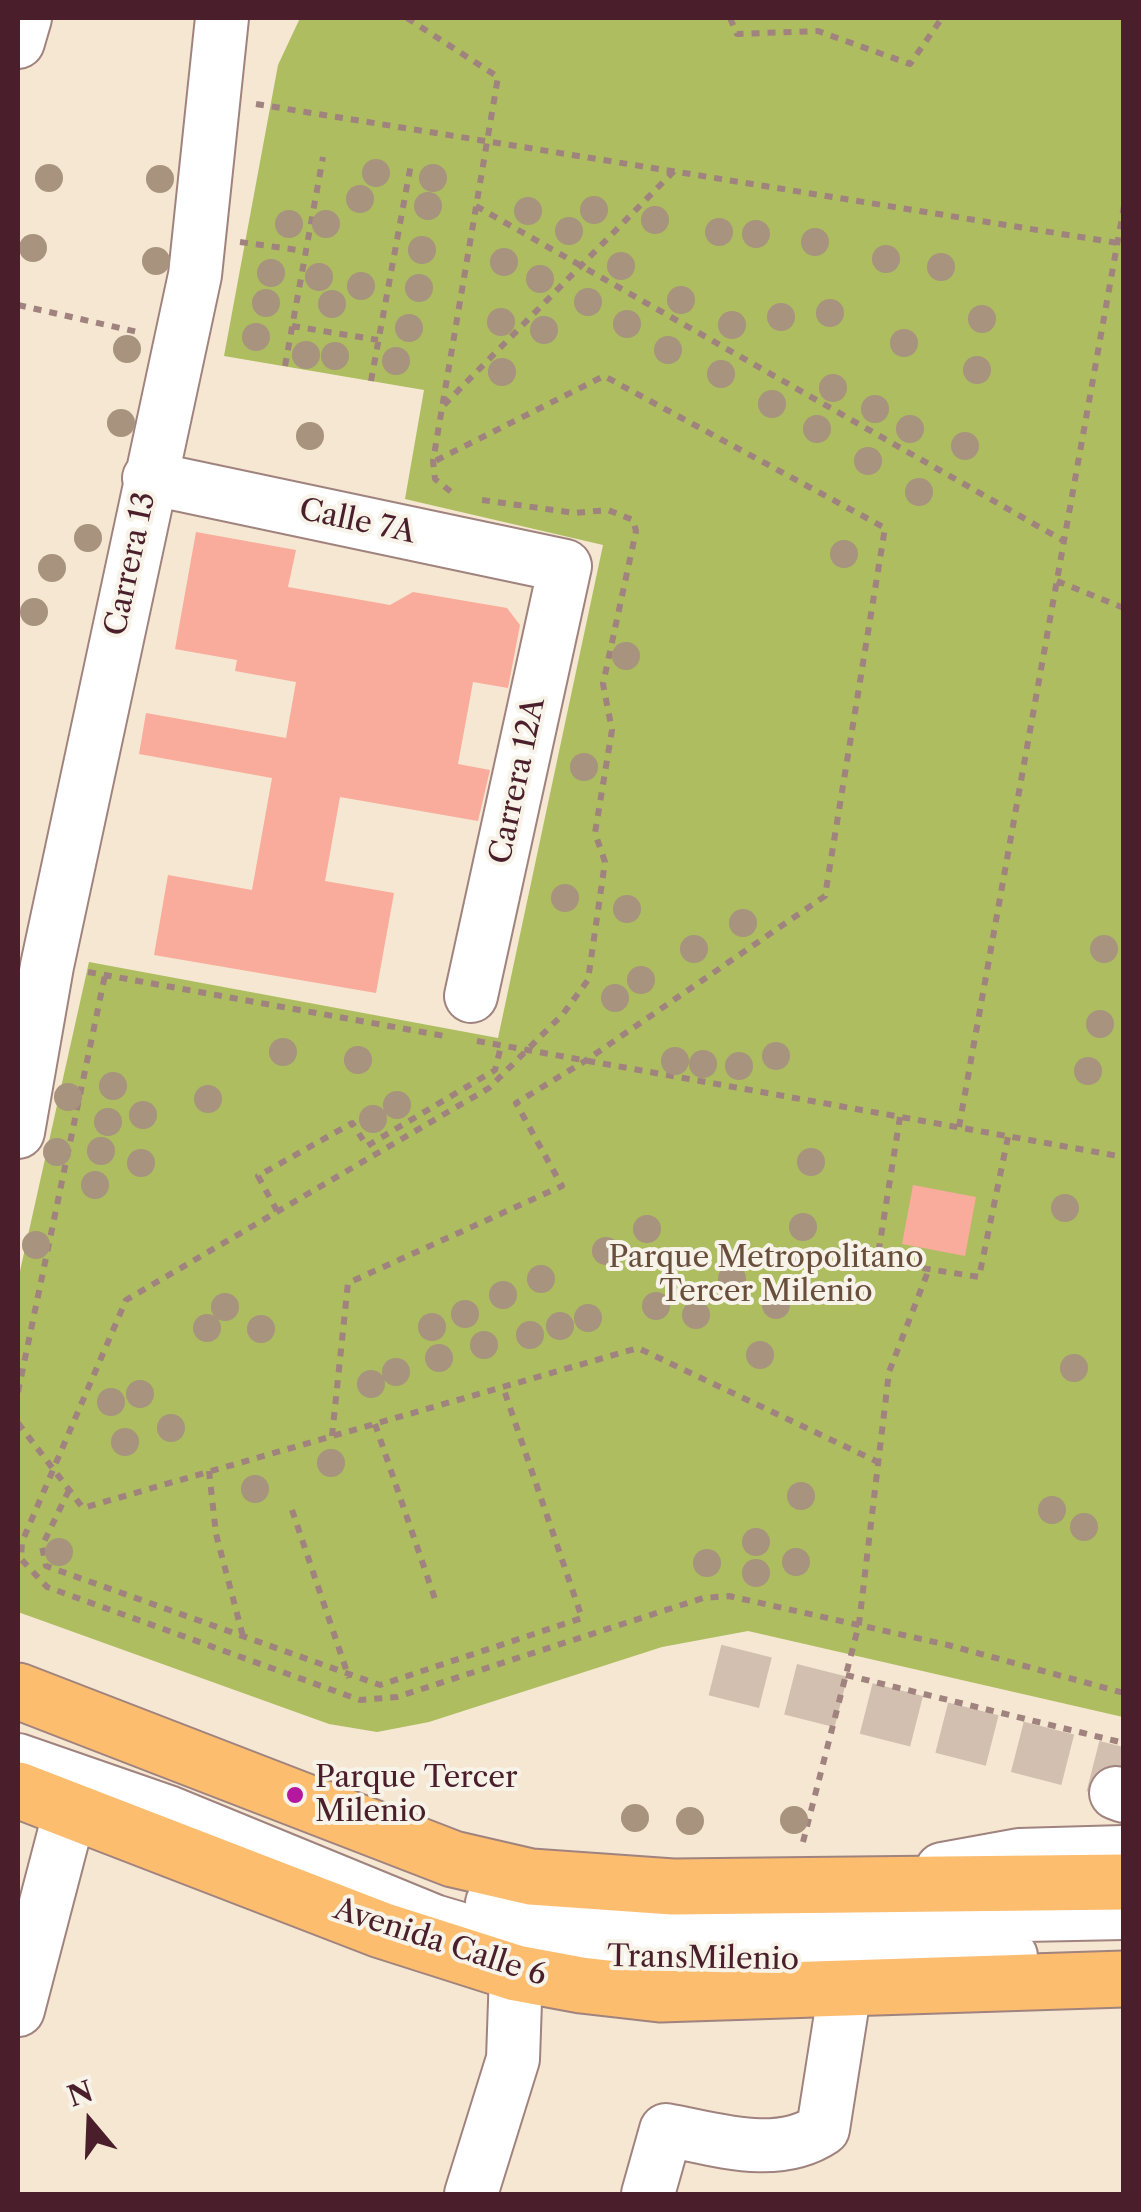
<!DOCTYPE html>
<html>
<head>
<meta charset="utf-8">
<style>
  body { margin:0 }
  #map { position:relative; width:1141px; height:2212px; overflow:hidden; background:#f5e7d1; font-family:"Libre Caslon Text",serif }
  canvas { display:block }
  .frame { position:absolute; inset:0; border:20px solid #4a1f2b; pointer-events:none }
  .north { position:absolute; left:40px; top:2072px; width:100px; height:100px; -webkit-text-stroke:8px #f7f3e8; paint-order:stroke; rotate:341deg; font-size:28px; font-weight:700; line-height:40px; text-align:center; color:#4a1f2b }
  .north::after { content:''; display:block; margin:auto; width:35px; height:45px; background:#4a1f2b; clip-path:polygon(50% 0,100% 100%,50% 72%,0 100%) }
</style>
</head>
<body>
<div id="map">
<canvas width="1141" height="2212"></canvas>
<div class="frame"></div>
<div class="north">N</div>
</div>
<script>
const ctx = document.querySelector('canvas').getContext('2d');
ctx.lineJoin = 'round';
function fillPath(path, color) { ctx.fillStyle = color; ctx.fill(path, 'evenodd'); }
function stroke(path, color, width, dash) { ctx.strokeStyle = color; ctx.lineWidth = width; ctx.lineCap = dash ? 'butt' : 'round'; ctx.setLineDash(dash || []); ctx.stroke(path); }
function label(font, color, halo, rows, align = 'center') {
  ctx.font = font + ' "Libre Caslon Text",serif'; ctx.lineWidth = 8; ctx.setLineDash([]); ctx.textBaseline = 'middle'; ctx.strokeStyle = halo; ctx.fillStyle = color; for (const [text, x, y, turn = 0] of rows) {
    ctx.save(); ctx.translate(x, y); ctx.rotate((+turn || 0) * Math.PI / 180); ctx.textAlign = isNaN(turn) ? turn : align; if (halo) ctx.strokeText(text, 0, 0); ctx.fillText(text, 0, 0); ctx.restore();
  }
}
const green = new Path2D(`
  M300 18H1123V1717L748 1631 662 1647 429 1722 377 1732 329 1724 18 1612V1280L89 962 498 1038 603 545 405 499 424 390 224 356 278 65Z`);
const building = new Path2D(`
  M196 532 296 550 288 587 390 605 413 592 507 608 520 625 508 688 473 682 458 764 490 770 478 821 340 797 325 881 394 893 376 993 154 955 168 875 252 890 272 778 139 754 146 713 286 738 296 682 235 671 237 660 175 649Z
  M913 1185 976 1197 965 1256 902 1244Z`);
const minorTunnel = new Path2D(`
  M715 1670 1124 1774`);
const path = new Path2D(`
  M407 18 498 77 433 461 435 479 455 495
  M730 18 737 34 818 31 910 64 942 18
  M256 104 1124 244
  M476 206 1064 541
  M240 242 305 251
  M18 305 138 332
  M292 326 378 340
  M285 366 323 157
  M371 381 411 164
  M444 405 674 171
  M482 500 575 513 608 510 633 520 636 531 603 684 612 730 595 833 605 862 588 980 563 1014 489 1088 126 1300 22 1542 21 1559 47 1587 360 1700 397 1697 703 1598 729 1596 948 1645 1124 1693
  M1057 581 1124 608
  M88 972 450 1037
  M477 1041 1124 1157
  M900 1117 877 1261 979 1277 1008 1137
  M959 1127 1124 206
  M277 1211 258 1176 352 1123 367 1146 495 1070 501 1046
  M18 1392 105 975
  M18 1423 83 1508 638 1348 878 1462
  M375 1424 436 1602
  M332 1436 348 1283 562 1186 516 1103 585 1061 825 896 885 528 604 376 435 461
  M209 1471 216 1534 244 1640
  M69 1490 42 1546 46 1566 380 1685 582 1618 503 1387
  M292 1510 349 1678
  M846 1675 1124 1743
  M803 1842 859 1624 889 1372 929 1269`);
const minor = new Path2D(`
  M18 42 25 18
  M149 478 565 566 471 996
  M18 1132 47 966 195 275 222 18
  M18 1760 168 1812 434 1921 512 1944 678 1965 1011 1956
  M1116 1793 1124 1796
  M942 1869 1019 1855 1124 1852
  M492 1903 589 1918 674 1922 1124 1913
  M18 2010 65 1830 84 1814
  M471 2194 513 2059 516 1973
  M648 2194 666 2130C716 2139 777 2160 823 2129L842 2008`);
const major = new Path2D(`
  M18 1691 453 1859 531 1877 673 1887 1124 1882
  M18 1790 381 1930 516 1973 581 1985 660 1994 1124 1979`);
const trees = [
  [376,173],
  [49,178],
  [433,178],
  [160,179],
  [360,199],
  [428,206],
  [594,210],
  [528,211],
  [655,220],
  [289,224],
  [326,224],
  [569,231],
  [719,232],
  [756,234],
  [815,242],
  [33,248],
  [422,250],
  [886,259],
  [156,261],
  [504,262],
  [621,266],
  [941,267],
  [271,273],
  [319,277],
  [540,279],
  [361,286],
  [419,288],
  [681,300],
  [588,302],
  [266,303],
  [332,304],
  [830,313],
  [781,317],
  [982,319],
  [501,322],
  [627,324],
  [732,325],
  [409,328],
  [544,330],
  [256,337],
  [904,343],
  [127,349],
  [668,350],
  [306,355],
  [335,356],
  [396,361],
  [977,370],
  [502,372],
  [721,374],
  [833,388],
  [772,404],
  [875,409],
  [121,423],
  [817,429],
  [910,429],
  [310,436],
  [965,446],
  [868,461],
  [919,492],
  [88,538],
  [844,554],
  [52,568],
  [34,612],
  [626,656],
  [584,767],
  [565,898],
  [627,909],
  [743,923],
  [694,949],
  [1104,949],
  [641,980],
  [615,998],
  [1100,1024],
  [283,1052],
  [776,1056],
  [358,1060],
  [675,1061],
  [703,1064],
  [739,1066],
  [1088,1071],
  [113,1086],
  [68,1097],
  [208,1099],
  [397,1105],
  [143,1115],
  [373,1119],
  [108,1122],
  [101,1151],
  [57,1152],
  [811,1162],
  [141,1163],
  [95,1185],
  [1065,1208],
  [803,1227],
  [647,1229],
  [36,1245],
  [606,1251],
  [541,1279],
  [732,1279],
  [503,1295],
  [776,1305],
  [656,1306],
  [225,1307],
  [465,1314],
  [696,1315],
  [588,1318],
  [560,1326],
  [432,1327],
  [207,1328],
  [261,1329],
  [530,1335],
  [484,1345],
  [760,1355],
  [439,1358],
  [1074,1368],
  [396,1372],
  [371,1384],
  [140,1394],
  [111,1402],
  [171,1428],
  [125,1442],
  [331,1463],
  [255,1489],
  [801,1496],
  [1052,1510],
  [1084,1527],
  [756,1542],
  [59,1552],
  [796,1562],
  [707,1563],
  [756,1573],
  [635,1818],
  [794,1820],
  [690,1821]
];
const markers = [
  [295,1795,10,"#b5179e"]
];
const streetNames = [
  ["Calle 7A",357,522,12],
  ["Carrera 13",131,564,-78],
  ["Carrera 12A",518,781,-78],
  ["Avenida Calle 6",440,1943,18],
  ["TransMilenio",703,1959,1]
];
const parkNames = [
  ["Parque Metropolitano",766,1258],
  ["Tercer Milenio",766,1292]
];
const poiNames = [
  ["Parque Tercer",315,1778],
  ["Milenio",315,1812]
];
fillPath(green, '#adbd60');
fillPath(building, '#f9ab9c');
stroke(minorTunnel, '#d3bfb0', 52, [52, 26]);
stroke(minor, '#a0837e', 56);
stroke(major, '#a0837e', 59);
stroke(path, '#a0837e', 6, [8, 8]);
stroke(minor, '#fff', 52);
stroke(major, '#fcbd6f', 55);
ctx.fillStyle = '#a7937e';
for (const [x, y] of trees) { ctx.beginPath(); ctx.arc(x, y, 14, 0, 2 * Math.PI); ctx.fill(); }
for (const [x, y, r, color] of markers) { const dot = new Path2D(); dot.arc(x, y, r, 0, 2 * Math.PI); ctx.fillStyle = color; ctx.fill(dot); stroke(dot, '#f7f3e8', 4); }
label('30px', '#4a1f2b', '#f7f3e8', streetNames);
label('30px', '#684e3b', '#f7f3e8', parkNames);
label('30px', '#4a1f2b', '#f7f3e8', poiNames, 'left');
</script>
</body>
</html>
